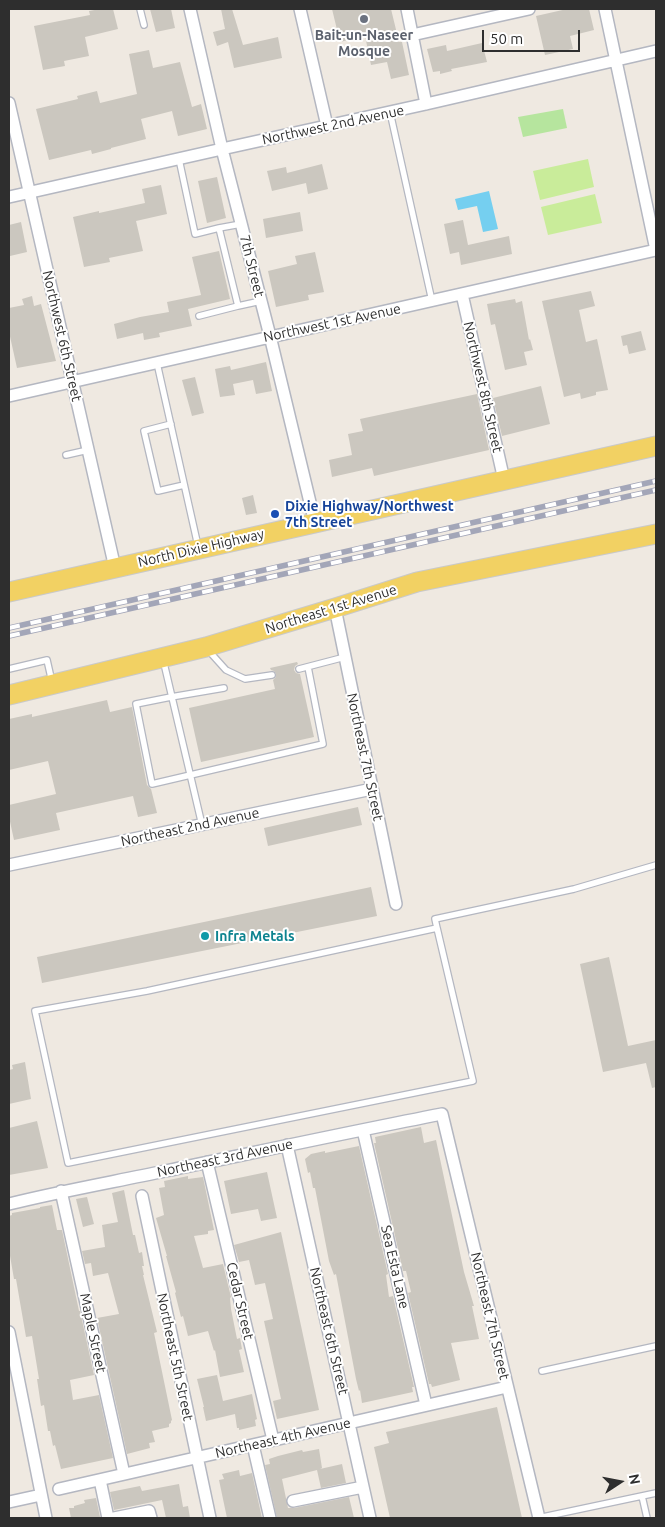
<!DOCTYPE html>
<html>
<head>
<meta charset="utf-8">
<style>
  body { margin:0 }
  #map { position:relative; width:665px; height:1527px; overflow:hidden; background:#efe9e1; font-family:Ubuntu,sans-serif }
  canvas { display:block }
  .frame { position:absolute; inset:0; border:10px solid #2e2e2e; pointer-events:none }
  .north { position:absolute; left:595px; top:1457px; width:50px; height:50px; -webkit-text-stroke:4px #fff; paint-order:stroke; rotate:79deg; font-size:14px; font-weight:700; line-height:20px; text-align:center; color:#2e2e2e }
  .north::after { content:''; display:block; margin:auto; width:18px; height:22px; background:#2e2e2e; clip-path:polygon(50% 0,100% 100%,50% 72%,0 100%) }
  .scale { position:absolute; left:482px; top:30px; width:98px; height:22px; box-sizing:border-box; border:2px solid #2e2e2e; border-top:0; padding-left:6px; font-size:15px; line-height:18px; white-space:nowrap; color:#2e2e2e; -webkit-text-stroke:4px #fff; paint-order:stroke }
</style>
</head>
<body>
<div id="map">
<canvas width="665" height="1527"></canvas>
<div class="frame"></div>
<div class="north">N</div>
<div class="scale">50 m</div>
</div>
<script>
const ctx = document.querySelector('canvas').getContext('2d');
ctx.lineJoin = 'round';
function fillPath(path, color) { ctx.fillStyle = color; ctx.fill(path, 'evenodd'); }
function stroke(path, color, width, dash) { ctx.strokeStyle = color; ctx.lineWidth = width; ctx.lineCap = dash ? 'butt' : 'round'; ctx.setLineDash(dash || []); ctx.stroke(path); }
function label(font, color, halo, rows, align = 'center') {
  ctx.font = font + ' Ubuntu,sans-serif'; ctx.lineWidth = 4; ctx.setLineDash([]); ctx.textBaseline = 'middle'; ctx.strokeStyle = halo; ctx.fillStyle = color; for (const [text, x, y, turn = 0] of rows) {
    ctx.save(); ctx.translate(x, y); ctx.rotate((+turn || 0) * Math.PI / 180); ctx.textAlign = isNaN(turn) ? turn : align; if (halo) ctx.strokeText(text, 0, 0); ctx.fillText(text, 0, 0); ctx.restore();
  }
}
const green = new Path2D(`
  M563 109 567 128 523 137 518 117Z`);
const pitch = new Path2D(`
  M588 159 594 187 540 200 533 171Z
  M595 194 602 223 548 235 541 207Z`);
const water = new Path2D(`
  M489 191 498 229 483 232 477 206 458 210 455 199Z`);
const building = new Path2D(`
  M100 9H113L118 29 85 37 89 56 64 61 65 66 43 70 34 26 90 15 89 11Z
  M150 9H171L175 28 156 32Z
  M221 9H232L243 45 278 37 282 58 234 68 228 42 217 46 213 32 225 29Z
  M332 9H391L399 42H402L409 75 391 79 387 62 371 65 365 36 340 42Z
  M567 9H589L594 30 570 36 573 49 545 55 536 16Z
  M482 43 487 62 451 69 452 71 440 74V71L433 72 427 49 446 45 447 51Z
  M149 50 153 68 180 62 192 107 201 104 207 129 178 136 172 111 141 119 146 139 111 148V149L92 154 91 150 49 160 36 109 78 99 77 96 97 91 100 103 137 94 129 54Z
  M322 164 328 189 308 194 306 183 272 191 267 171 286 167 287 173Z
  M217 177 226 218 207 223 198 181Z
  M161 185 167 214 136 221 143 251 109 258 110 262 84 267 73 217 99 211V213L145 203 142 189Z
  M300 212 303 231 266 238 263 219Z
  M463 220 468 245 509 236 512 254 461 265 459 252 450 254 444 224Z
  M21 222 27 252 10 256 9 225Z
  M219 251 230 299 188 309 192 326 159 333 160 337 144 340 143 333 117 339 114 324 140 317 169 312 167 302 201 295 192 257Z
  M315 252 324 292 308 295 309 300 276 307 268 271 297 264 295 256Z
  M591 291 595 306 579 310 586 342 597 339 608 390 596 392V395L581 399 580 393 564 397 542 301Z
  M32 296 34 306 41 304 56 361 17 368 9 332V308L24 305 22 299Z
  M515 299 516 303 522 301 529 340 530 339 533 350 524 352 527 365 505 370 495 324 491 325 487 304Z
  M641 331 646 350 629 354 627 345 623 346 621 336Z
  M266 362 272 391 256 394 253 380 233 384 235 395 220 397 215 369 230 366 231 370Z
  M195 377 204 413 192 416 182 380Z
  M541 386 550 424 502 436 493 398Z
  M477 394 489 450 374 476 372 468 332 477 329 460 352 455 348 434 363 431 360 419Z
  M253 495 257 513 246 515 242 498Z
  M297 662 298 664 295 666 294 670 296 673 300 674 314 737 201 762 189 708 275 689 273 680 276 677V674L274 671 271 670 270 668Z
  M107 700 110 712 132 707 147 785 151 789 157 813 138 817 133 796 56 813 60 830 14 840 9 817V805L56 794 48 761 9 770V719L32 714V717Z
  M358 807 362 825 268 846 264 828Z
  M371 887 377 916 42 983 37 957Z
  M609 957 628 1046 656 1040V1087L652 1088 646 1063 603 1072 580 964Z
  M25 1062 31 1099 9 1104V1070L13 1069 12 1065Z
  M37 1121 48 1168 9 1175V1128Z
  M421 1127 424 1143 436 1140 464 1272 474 1306H472L479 1339 451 1343 460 1380 432 1387 431 1384H429L408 1293 411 1292 406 1271H403L374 1143H376L375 1137Z
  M359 1146 388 1274 386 1275 389 1297 393 1296 414 1387H412L413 1392 362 1403 360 1390 359 1391 356 1379 336 1274 334 1275 329 1261 315 1188H313L310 1172 308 1173 305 1159 311 1154 325 1151V1153Z
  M267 1172 277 1218 261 1221 258 1209 231 1214 224 1181Z
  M188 1176V1179L203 1177 214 1230 208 1231V1234L194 1236 203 1268 223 1264 231 1297 230 1298 231 1309 237 1339 240 1338 242 1349 239 1350 244 1372 220 1377 215 1350 214 1351 208 1331 188 1336 183 1316 181 1317 175 1293 176 1292 166 1256H167L156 1218 164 1215 159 1188 165 1187 164 1181Z
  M124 1190 133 1235H135L139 1253 142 1252 144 1266H142L144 1275H143L157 1332 154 1333 172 1420 171 1421V1423L169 1424V1427L152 1431 155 1442 149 1443 150 1448 127 1454 97 1318 119 1314 108 1273 93 1276 91 1263 85 1264 82 1251 105 1247 102 1225 118 1222 112 1193Z
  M87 1197 94 1224 83 1227 76 1199Z
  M52 1205 57 1230H62L79 1311H80L94 1375 70 1380 73 1400 99 1395 113 1458 61 1469 55 1445 53 1446 50 1431H48L44 1405 41 1406 37 1379H39L32 1336 26 1337 16 1279H14L9 1250V1216L12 1215V1213L40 1208V1207Z
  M281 1232 319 1410 277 1419 273 1401 281 1399 264 1321 273 1319 265 1283 255 1285 249 1260 239 1262 234 1245Z
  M217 1375 223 1401 252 1394 257 1419 255 1420 256 1426 239 1430V1428H237L235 1414 206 1421 203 1407H204L197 1379Z
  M497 1407 522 1518H390L374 1447 389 1443 386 1432Z
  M319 1449 322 1468 320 1469 342 1464 346 1483 321 1488 317 1470 282 1479 288 1508H294L349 1497 354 1518H277L265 1465 270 1464 269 1459 278 1456 302 1450 303 1452Z
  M239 1470 240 1476 252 1473 262 1518H227L219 1480 224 1479 222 1474Z
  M179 1484 183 1507 188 1506 190 1518H166L162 1500 114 1510 110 1492 140 1486 142 1491Z
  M96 1498 100 1517 71 1518 69 1508H74V1506L85 1503 84 1500Z`);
const lane = new Path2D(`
  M140 9 144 25
  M390 112 432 301
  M179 159 195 234 219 228 238 306 261 301
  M219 228 241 224
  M199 316 238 306
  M157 363 198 546
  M171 424 144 431 158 491 184 485
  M66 455 88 450
  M208 650 226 670 245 679 272 675
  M163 659 202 825
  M9 669 47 660 52 682
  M299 669 345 657
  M224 688 171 697 136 704 152 784 323 744 308 667
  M437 928 473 1081 68 1163 35 1011 147 991Z
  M437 928 435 919 574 889 656 865
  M542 1371 656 1346
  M642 1496 647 1518
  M538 1518 656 1493`);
const street = new Path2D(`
  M190 9 222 149 270 336 315 523
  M300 9 327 126
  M407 9 426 104
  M605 9 656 250
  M412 35 529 9
  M9 103 115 568
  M9 197 222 149 426 104 656 51
  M462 294 504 480
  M9 396 656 250
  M335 608 396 904
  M9 865 372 789
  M363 1130 426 1405
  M287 1145 370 1518
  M207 1162 273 1440
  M61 1191 124 1474
  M142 1196 210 1518
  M9 1204C61 1191 113 1182 165 1171 257 1152 349 1132 442 1114L539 1518
  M9 1332 46 1518
  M253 1445 270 1518
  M100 1480 108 1518
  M59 1489 507 1387
  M293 1501 363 1487
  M9 1502 41 1495
  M114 1518 149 1511 151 1518`);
const primary = new Path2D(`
  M9 592 656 446
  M9 695 206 647 335 608 417 582 656 534`);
const rail = new Path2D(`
  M9 628 656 481
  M9 636 656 490`);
const markers = [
  [364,19,5,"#6b7280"],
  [275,514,5,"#1a4fb4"],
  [205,936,5,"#0f9aa8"]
];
const worshipNames = [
  ["Bait-un-Naseer",364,35],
  ["Mosque",364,51]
];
const streetNames = [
  ["Northwest 2nd Avenue",333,125,-12],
  ["7th Street",252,266,76],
  ["Northwest 1st Avenue",332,323,-12],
  ["Northwest 6th Street",62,336,77],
  ["Northwest 8th Street",483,387,77],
  ["North Dixie Highway",201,548,-13],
  ["Northeast 1st Avenue",331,609,-17],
  ["Northeast 7th Street",365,757,78],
  ["Northeast 2nd Avenue",190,827,-12],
  ["Northeast 3rd Avenue",225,1158,-12],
  ["Sea Esta Lane",395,1267,77],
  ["Cedar Street",240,1301,77],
  ["Northeast 7th Street",490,1316,77],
  ["Northeast 6th Street",329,1331,77],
  ["Maple Street",93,1333,78],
  ["Northeast 5th Street",175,1357,78],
  ["Northeast 4th Avenue",283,1438,-13]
];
const transitNames = [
  ["Dixie Highway/Northwest",285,506],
  ["7th Street",285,522]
];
const cultureNames = [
  ["Infra Metals",215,936]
];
fillPath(green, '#b6e59e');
fillPath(pitch, '#c9ec9a');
fillPath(water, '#75cff0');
fillPath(building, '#cbc7bf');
stroke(lane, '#b4b7c1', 8);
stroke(street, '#b4b7c1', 14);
stroke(primary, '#c9c9c9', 21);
stroke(lane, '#fff', 5.5);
stroke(street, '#fff', 11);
stroke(primary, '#f2d163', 19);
stroke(rail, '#a3a6b8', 5.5);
stroke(rail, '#fff', 4, [11]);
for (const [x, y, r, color] of markers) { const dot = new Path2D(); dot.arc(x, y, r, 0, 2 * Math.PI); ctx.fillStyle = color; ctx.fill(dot); stroke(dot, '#fff', 2); }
label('bold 14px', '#5b616d', '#fff', worshipNames);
label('14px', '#2e2e2e', '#fff', streetNames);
label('bold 14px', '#164399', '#fff', transitNames, 'left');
label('bold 14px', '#0d838f', '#fff', cultureNames, 'left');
</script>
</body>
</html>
